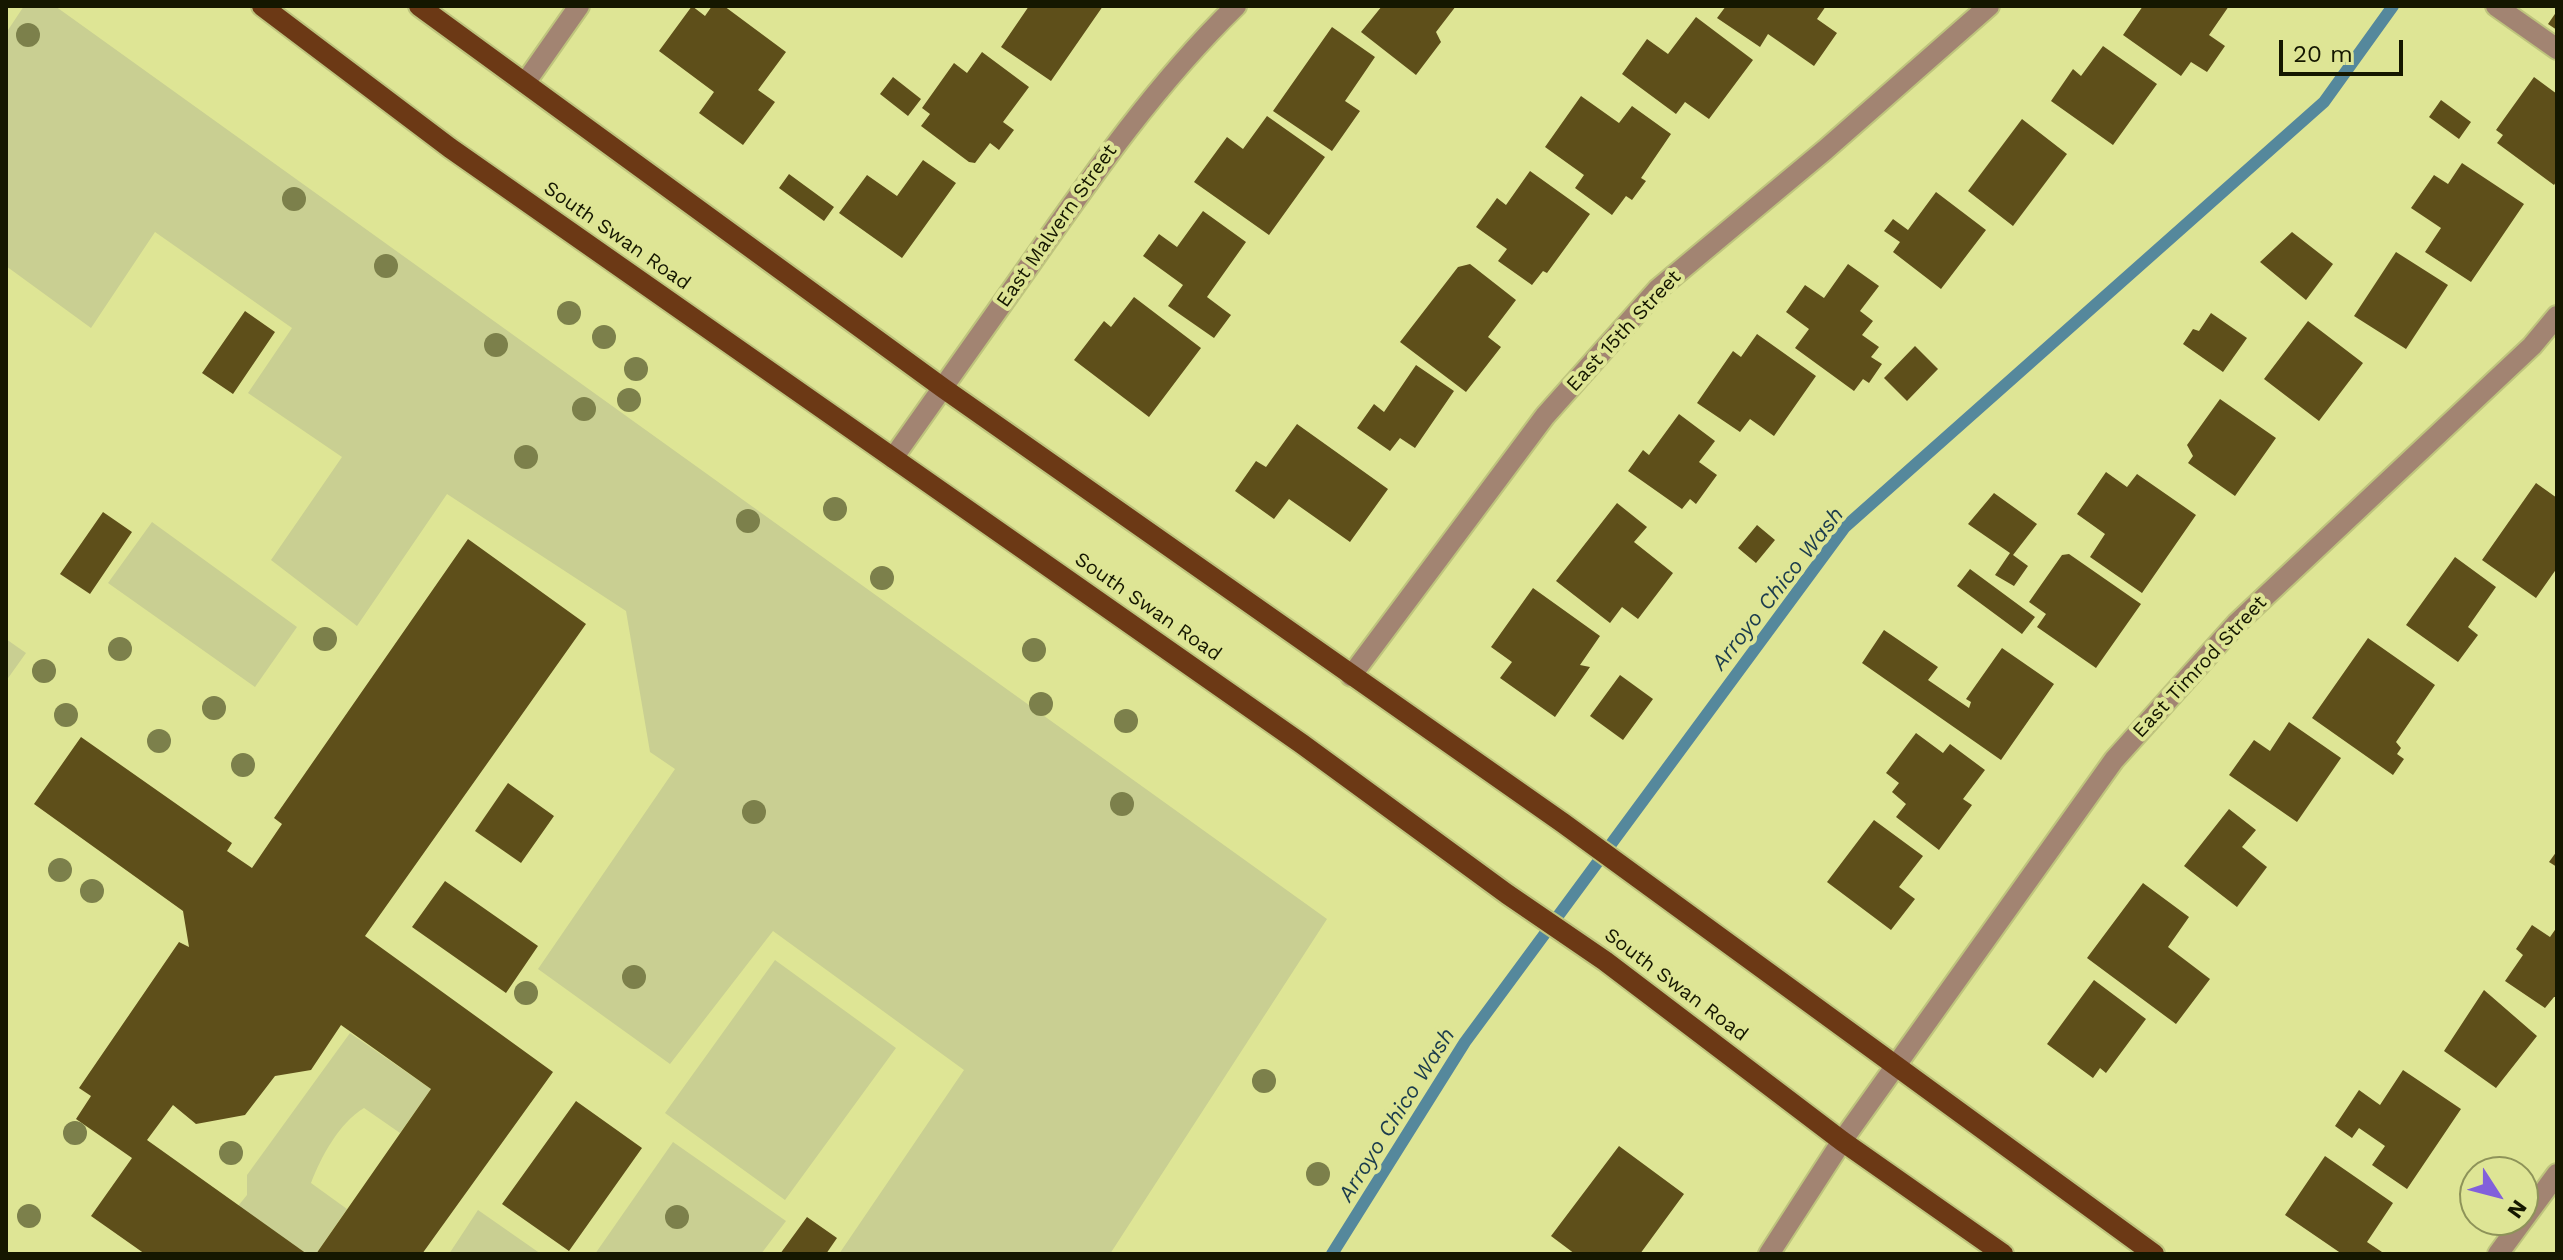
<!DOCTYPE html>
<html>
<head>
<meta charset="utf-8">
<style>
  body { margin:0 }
  #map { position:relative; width:2563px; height:1260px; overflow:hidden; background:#dee595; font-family:"Work Sans",sans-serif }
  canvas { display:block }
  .frame { position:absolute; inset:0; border:8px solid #151700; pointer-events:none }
  .north { position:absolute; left:2459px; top:1156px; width:80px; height:80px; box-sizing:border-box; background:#dee595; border:2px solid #8e9359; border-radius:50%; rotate:126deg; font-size:22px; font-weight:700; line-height:32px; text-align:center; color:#151700 }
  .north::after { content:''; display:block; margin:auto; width:28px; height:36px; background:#8260db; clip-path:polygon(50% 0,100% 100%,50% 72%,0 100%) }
  .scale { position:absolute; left:2279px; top:40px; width:124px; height:36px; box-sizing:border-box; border:4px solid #151700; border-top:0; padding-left:10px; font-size:24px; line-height:28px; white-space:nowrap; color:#151700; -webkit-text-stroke:6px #dee595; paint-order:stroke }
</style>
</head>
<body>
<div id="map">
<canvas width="2563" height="1260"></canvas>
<div class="frame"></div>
<div class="north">N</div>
<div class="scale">20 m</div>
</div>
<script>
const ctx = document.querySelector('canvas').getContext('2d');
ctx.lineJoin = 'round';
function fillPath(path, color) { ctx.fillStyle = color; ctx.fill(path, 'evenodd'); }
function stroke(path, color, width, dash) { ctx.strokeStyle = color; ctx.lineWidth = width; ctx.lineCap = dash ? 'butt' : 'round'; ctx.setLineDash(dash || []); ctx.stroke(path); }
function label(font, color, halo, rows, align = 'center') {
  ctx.font = font + ' "Work Sans",sans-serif'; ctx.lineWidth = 8; ctx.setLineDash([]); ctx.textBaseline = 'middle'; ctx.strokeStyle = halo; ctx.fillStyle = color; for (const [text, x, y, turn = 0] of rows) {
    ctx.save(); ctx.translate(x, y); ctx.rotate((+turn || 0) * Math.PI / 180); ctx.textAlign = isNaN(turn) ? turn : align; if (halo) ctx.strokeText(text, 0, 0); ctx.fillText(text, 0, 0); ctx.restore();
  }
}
const green = new Path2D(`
  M24 6H55L1327 919 1110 1254H839L964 1070 773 931 670 1064 538 969 675 769 650 752 626 611 447 494 357 626 271 560 342 457 248 393 292 328 155 232 91 328 6 266V33Z
  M152 522 297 627 255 687 108 583Z
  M6 639 26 653 6 681Z
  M775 960 896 1048 785 1200 665 1113Z
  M350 1033 431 1089 400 1133 364 1108C339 1123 321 1157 311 1183L347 1209 316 1254H307L238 1206 247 1195V1175Z
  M673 1142 786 1221 761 1254H595Z
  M478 1210 541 1254H449Z`);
const stream = new Path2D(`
  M1332 1254 1465 1042 1845 527 2324 102 2393 6`);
const building = new Path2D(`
  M692 6 705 16 712 6H724L786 52 758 90 775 102 743 145 699 113 714 92 659 51Z
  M1029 6H1103L1051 81 1001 47Z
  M1382 6H1456L1436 32 1441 42 1416 75 1361 32Z
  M1726 6H1826L1817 19 1837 33 1814 66 1768 34 1760 47 1717 18Z
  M2143 6H2229L2209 35 2225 46 2207 72 2191 62 2181 76 2123 35Z
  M2557 11V30L2548 24Z
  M1696 17 1753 60 1709 119 1685 102 1676 114 1622 74 1647 39 1668 54Z
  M1332 27 1375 57 1345 101 1360 111 1332 151 1273 111Z
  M2103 46 2157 84 2113 145 2051 101 2073 69 2081 76Z
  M982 52 1029 87 1003 122 1014 130 999 150 990 143 975 163 969 162 921 126 930 114 922 108 954 63 967 73Z
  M893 77 921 99 908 116 880 94Z
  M2534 77 2557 94V180L2554 185 2497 143 2503 135 2496 130Z
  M1581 96 1619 123 1632 106 1671 134 1641 178 1646 181 1632 200 1626 196 1612 215 1575 188 1584 175 1545 147Z
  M2441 100 2471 122 2459 139 2429 117Z
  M1267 116 1325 157 1269 235 1194 182 1227 137 1243 149Z
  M2022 119 2067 154 2013 226 1968 191Z
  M923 160 956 183 902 258 839 213 867 175 897 196Z
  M2462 163 2524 204 2471 282 2425 252 2441 228 2411 208 2434 175 2448 184Z
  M1530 171 1590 214 1547 273 1543 271 1532 285 1498 261 1507 249 1476 227 1497 198 1506 205Z
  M789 174 834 207 824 221 779 188Z
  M1936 192 1986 230 1941 289 1893 252 1900 242 1884 231 1893 219 1908 230Z
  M1203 211 1246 242 1207 297 1231 315 1214 338 1168 306 1183 285 1143 256 1159 234 1177 247Z
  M2292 232 2333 264 2306 300 2260 262Z
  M2396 252 2448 285 2406 349 2354 316Z
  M1470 264 1516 300 1488 337 1501 347 1466 392 1400 342 1458 267Z
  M1848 264 1879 286 1860 311 1873 321 1862 335 1879 347 1871 357 1882 364 1869 383 1863 379 1854 391 1795 348 1809 329 1786 312 1805 285 1824 298Z
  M1134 297 1201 348 1149 417 1074 360 1104 321 1111 327Z
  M245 311 275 332 233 394 202 373Z
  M2211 313 2247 338 2223 372 2183 344 2193 329 2199 331Z
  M2308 321 2363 363 2319 421 2264 379Z
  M1757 334 1816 376 1774 436 1750 419 1740 432 1697 403 1733 351 1741 357Z
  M1915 346 1938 369 1907 401 1884 378Z
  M1416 365 1454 391 1415 448 1400 438 1390 451 1357 428 1374 404 1384 412Z
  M2220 399 2276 438 2235 496 2188 463 2193 456 2187 445Z
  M1679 414 1715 441 1699 462 1717 475 1696 504 1690 499 1682 509 1628 471 1643 450 1649 455Z
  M1297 424 1388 489 1350 542 1289 499 1274 519 1235 491 1256 461 1266 467Z
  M2106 472 2127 487 2137 474 2196 515 2142 593 2090 557 2105 534 2077 514Z
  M2536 483 2557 498V568L2536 598 2482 560Z
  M1994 493 2037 524 2013 555 2028 566 2014 586 1995 575 2010 553 1968 524Z
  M1617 503 1647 527 1634 542 1673 573 1638 619 1622 607 1610 623 1556 581Z
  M103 512 132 532 90 594 60 574Z
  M1757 525 1775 540 1756 563 1738 548Z
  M468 539 586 624 365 936 553 1072 422 1254H316L431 1089 341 1025 311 1070 275 1076 245 1115 196 1124 173 1105 147 1140 307 1254H145L91 1216 132 1158 76 1119 91 1096 79 1088 179 942 189 947 183 911 34 804 81 737 232 843 227 851 252 868 282 824 274 818Z
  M2069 554 2141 604 2096 668 2037 627 2046 614 2029 602 2062 555Z
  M2455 557 2496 587 2468 627 2478 635 2458 662 2406 625Z
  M1970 569 2035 617 2022 634 1957 586Z
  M1533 588 1600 636 1580 665 1590 667 1555 717 1500 678 1512 662 1491 647Z
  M1884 630 1938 667 1928 680 1969 708 1971 702 1966 699 2002 648 2054 684 2001 760 1862 663Z
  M2368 638 2435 685 2396 742 2401 748 2397 754 2404 759 2393 775 2312 718Z
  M1620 675 1653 699 1623 740 1590 716Z
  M2289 722 2341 758 2297 822 2229 775 2254 740 2270 751Z
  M1916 733 1943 753 1950 744 1985 770 1963 799 1972 805 1939 850 1896 817 1906 804 1892 792 1899 783 1886 773Z
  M508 783 554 816 521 863 475 831Z
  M2229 809 2256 830 2242 847 2267 867 2237 907 2184 866Z
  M1874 820 1923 856 1899 887 1915 899 1891 930 1827 882Z
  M2557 851V867L2549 862Z
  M445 881 538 946 506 993 412 927Z
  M2143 883 2189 917 2168 947 2210 979 2176 1024 2087 958Z
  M2532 925 2550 937 2557 927V997H2554L2545 1008 2505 981 2523 955 2516 949Z
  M2094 980 2146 1019 2106 1073 2100 1068 2093 1078 2047 1044Z
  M2484 990 2537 1036 2496 1088 2444 1051Z
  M2403 1070 2461 1109 2407 1189 2372 1165 2385 1146 2359 1128 2352 1138 2335 1126 2359 1090 2380 1105Z
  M576 1101 642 1148 569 1251 502 1204Z
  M1619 1146 1684 1194 1640 1254H1575L1551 1236Z
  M2325 1156 2393 1203 2367 1242 2385 1254H2342L2285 1215Z
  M807 1217 837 1238 826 1254H780Z`);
const lane = new Path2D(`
  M2496 6 2557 49`);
const street = new Path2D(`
  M525 83 579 6
  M893 458C939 393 985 328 1031 263 1094 173 1157 83 1236 6
  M1351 676 1545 416 1658 289 1825 150 1989 6
  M2523 1220 2557 1174
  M1769 1254 1842 1141 2114 760 2237 623 2532 346 2557 316
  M2498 1254 2523 1220`);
const primary = new Path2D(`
  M262 6 450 148 1302 744 1507 894 1605 961 1842 1141 2003 1254
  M419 6 943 388 1563 823 2154 1254`);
const trees = [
  [28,35],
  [294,199],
  [386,266],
  [569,313],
  [604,337],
  [496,345],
  [636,369],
  [629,400],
  [584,409],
  [526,457],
  [835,509],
  [748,521],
  [882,578],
  [325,639],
  [120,649],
  [1034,650],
  [44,671],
  [1041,704],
  [214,708],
  [66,715],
  [1126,721],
  [159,741],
  [243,765],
  [1122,804],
  [754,812],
  [60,870],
  [92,891],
  [634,977],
  [526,993],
  [1264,1081],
  [75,1133],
  [231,1153],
  [1318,1174],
  [29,1216],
  [677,1217]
];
const streetNames = [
  ["East Malvern Street",1057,226,-55],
  ["South Swan Road",617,236,35],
  ["East 15th Street",1624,331,-47],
  ["South Swan Road",1148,607,35],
  ["East Timrod Street",2200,667,-47],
  ["South Swan Road",1676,985,37]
];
const waterNames = [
  ["Arroyo Chico Wash",1778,589,-52],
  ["Arroyo Chico Wash",1397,1115,-58]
];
fillPath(green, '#c9cf92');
stroke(stream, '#55889c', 12);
fillPath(building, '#5e4f1a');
stroke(lane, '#bec47d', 24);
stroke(street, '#bec47d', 24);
stroke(primary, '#bec47d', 24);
stroke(lane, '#a28472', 20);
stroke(street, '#a28472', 20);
stroke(primary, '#6c3915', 20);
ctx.fillStyle = '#7c804b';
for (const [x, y] of trees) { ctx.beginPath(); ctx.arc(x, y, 12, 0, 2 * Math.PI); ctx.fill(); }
label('20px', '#151700', '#dee595', streetNames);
label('italic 22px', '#1b3c4d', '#dee595', waterNames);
</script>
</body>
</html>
